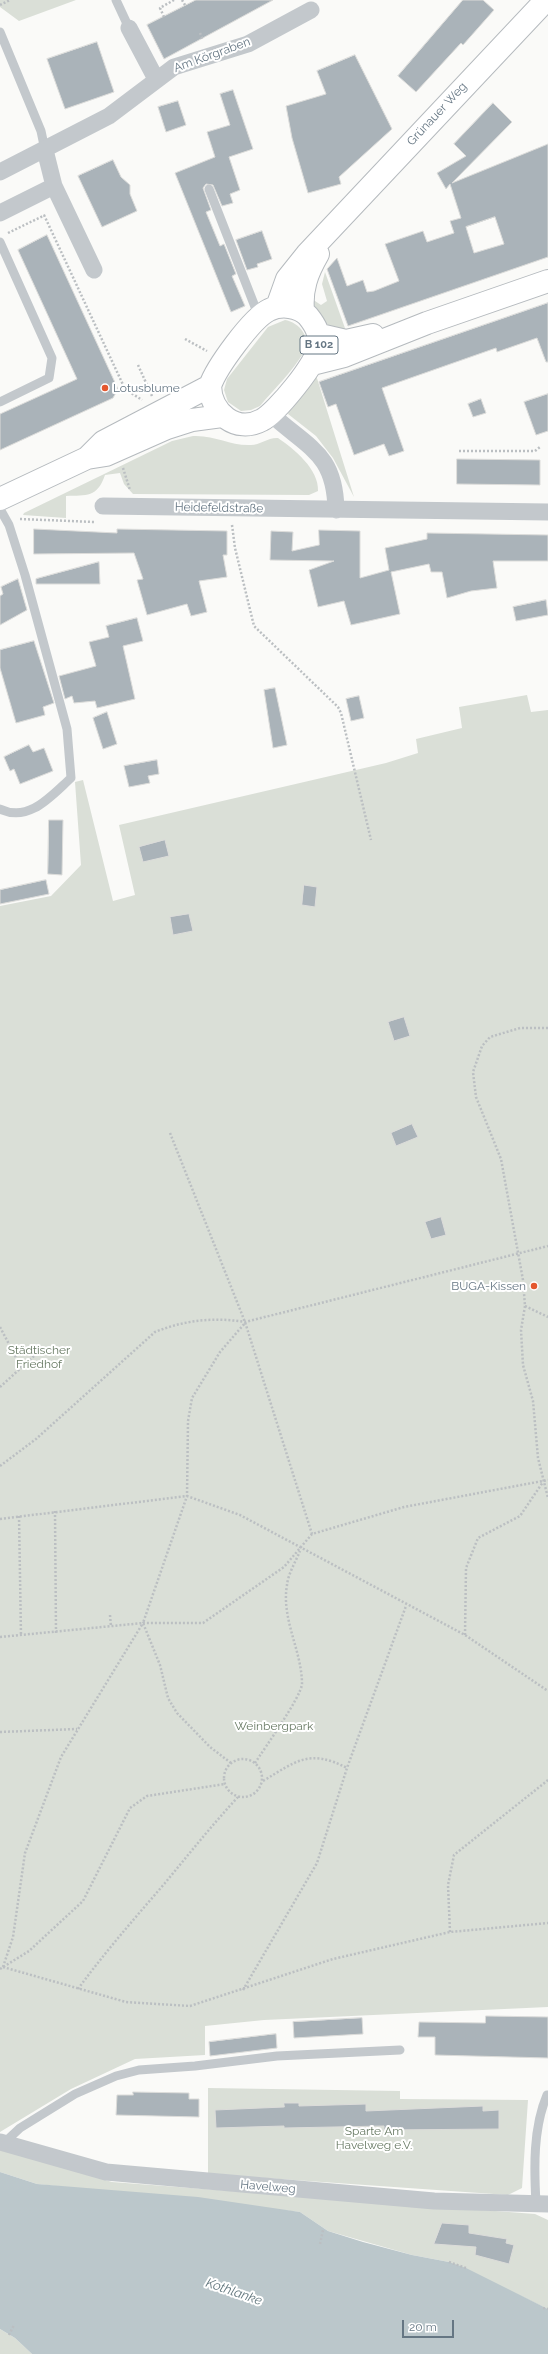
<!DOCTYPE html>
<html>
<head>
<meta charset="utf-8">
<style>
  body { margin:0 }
  #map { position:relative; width:548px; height:2354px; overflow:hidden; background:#fafaf8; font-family:Raleway,sans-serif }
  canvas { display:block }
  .scale { position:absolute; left:402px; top:2320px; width:52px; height:18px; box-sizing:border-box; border:2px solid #657683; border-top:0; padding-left:5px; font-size:12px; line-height:14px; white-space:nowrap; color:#657683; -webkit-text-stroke:3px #fff; paint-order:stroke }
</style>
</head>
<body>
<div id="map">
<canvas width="548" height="2354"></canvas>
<div class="scale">20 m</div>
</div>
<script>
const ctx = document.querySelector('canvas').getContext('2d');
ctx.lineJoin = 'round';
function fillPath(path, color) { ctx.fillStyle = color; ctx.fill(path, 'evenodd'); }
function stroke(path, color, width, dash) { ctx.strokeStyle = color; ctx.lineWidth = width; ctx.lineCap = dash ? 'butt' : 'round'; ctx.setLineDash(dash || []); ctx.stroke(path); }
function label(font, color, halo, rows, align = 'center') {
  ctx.font = font + ' Raleway,sans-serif'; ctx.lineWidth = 4; ctx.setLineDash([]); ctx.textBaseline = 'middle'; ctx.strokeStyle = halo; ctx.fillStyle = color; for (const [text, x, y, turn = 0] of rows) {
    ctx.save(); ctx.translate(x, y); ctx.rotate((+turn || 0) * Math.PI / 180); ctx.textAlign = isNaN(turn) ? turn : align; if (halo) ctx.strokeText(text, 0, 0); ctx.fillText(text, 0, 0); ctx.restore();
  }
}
const green = new Path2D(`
  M0 0H76L19 21 0 7Z
  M325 272 346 331C326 327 316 319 312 299L321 305 327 301 322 284Z
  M285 320C299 322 312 338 304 352 292 372 274 389 260 406L251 410 241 411 228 402 224 390 227 379 268 327Z
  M316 375 354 497 333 458 316 436 288 414 295 397Z
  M193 436C216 435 230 446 251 445 260 445 269 437 278 438 294 449 319 469 318 491L309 495 133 494 124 484 120 473 105 475C97 498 87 495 66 496V518L23 515 24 513 172 441Z
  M527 695 531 712 548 710V2007L264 2020 205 2026V2055L135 2059 71 2089 0 2132V906L51 896 81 865 75 782 83 780 113 901 135 895 119 825 386 763 418 753 416 739 462 728 459 707Z
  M208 2088 400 2091V2099L528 2100 522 2188 508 2195 208 2174Z
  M0 2134 2 2149 112 2182 535 2214 548 2220V2309L449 2262 412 2255 328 2231 300 2212 37 2184 0 2172Z
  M0 2329 15 2338 32 2354H0Z`);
const water = new Path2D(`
  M0 2172 37 2184 198 2197 300 2212 328 2231 363 2242 412 2255 449 2262 466 2268 548 2309V2354H32L15 2338 0 2329Z`);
const building = new Path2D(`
  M196 0H273L164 59 147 25Z
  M463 0H483L494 10 463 45 461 43 416 92 398 76Z
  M97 42 114 92 65 109 47 59Z
  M355 55 392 129 339 177 341 184 308 193 292 138 286 106 326 94 317 71Z
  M233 90 253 149 229 157 240 190 230 194 233 203 222 206 213 185 206 184 203 188 211 210 206 212 220 246 224 244 236 274 232 276 245 306 231 312 175 173 215 157 207 132 230 125 220 94Z
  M178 101 186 125 166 132 158 107Z
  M493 103 512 122 452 183 548 144V257L348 326 327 269 337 258 347 286 363 280 367 292 374 291 399 281 385 244 423 231 427 242 454 233 450 221 461 218 450 184 446 189 437 173 466 156 454 144ZM495 217 504 244 474 253 466 227Z
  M113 160 121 177 130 185V194L137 211 102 227 78 176Z
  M262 231 272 259 257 264 258 267 247 270 236 240Z
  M47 235 118 389 113 398 0 450V414L77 379 18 250Z
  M548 303V362H546L537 338 497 352 496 348 382 388 404 451 389 456 384 444 354 455 336 404 328 407 319 382Z
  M548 394V431L536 435 524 402Z
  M481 399 486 413 473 417 468 404Z
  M457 459 540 460V485L457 484Z
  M34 529 117 533V529L227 531V555H223L227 577 199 581 207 612 191 616 187 604 147 615 137 580 143 579 134 553 34 554Z
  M319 530 360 531V578L389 570 385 548 427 539V533L548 535V561H493L497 588 471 591 447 598 442 572H431L429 564 391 572 400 614 351 625 344 601 318 607 309 570 334 561 270 560 271 531 293 532 292 551 319 545Z
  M99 562 100 584H36V579Z
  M18 579 27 610 0 625V596L3 594 1 587Z
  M546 600 548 615 516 621 513 607Z
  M137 618 143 641 123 646 135 699 97 708 95 701 74 703 72 696 65 699 59 676 96 666 89 642 109 637 106 626Z
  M34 641 54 703 43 707 45 715 16 723 0 668V650Z
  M275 688 287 745 273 748 264 690Z
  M359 696 364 718 351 721 346 699Z
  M107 712 117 744 103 749 93 718Z
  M29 745 33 752 44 748 53 771 20 784 14 769 10 771 4 757Z
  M157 760 159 774 148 776 150 783 129 787 124 766Z
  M49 820H63L62 875 48 874Z
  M165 840 169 856 143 862 139 847Z
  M46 880 49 894 0 904V890Z
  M304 885 317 887 315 907 302 905Z
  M189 914 193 931 173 935 170 917Z
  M404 1017 410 1036 394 1041 388 1022Z
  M412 1124 418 1137 396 1146 391 1133Z
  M441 1217 446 1235 431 1239 425 1222Z
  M486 2016 548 2017V2058L435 2055V2037H418L419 2022 485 2023Z
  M362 2018 363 2034 294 2038 293 2022Z
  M276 2034 277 2048 210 2056 209 2042Z
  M133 2092 189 2093V2099H199V2117L116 2115 117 2095H133Z
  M284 2103H299V2106L366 2104V2111L483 2106V2111L499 2110V2129L384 2130V2126L284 2128V2126L216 2128 215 2110 284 2107Z
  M442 2223 469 2225V2233L507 2239 506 2243 514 2245 509 2264 475 2255 476 2247 434 2244Z`);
const path = new Path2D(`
  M182 0 185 5
  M0 5 10 0
  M164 17 160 8 174 0
  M200 33 203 40
  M44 215 125 389 142 400
  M8 233 45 215
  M185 339 207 351
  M138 365 152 396
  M459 451H535L540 447
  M123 468 130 490
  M20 519 95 522
  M232 525 235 548 254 626 338 707 341 713 371 840
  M548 1028H520L490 1037 482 1046 473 1072 476 1097 501 1159 523 1280 525 1306 521 1330 523 1365 533 1401 538 1458 548 1498
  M170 1133 245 1322 312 1534
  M525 1306 548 1317
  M0 1327 21 1367
  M0 1387 34 1356
  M0 1466 36 1439 155 1332C185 1320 214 1317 245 1322L548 1246
  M55 1511 56 1633
  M19 1516 21 1636
  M0 1519 187 1496 240 1515 465 1635 548 1691
  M110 1615 111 1627
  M465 1635 466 1568 478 1538 520 1516 543 1482
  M0 1637 143 1623
  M0 1732 77 1729
  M224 1778a19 19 0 1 1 38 0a19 19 0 1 1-38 0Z
  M231 1763 210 1747 177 1713 168 1698 160 1665 143 1623 187 1496 188 1421 192 1398 220 1352 245 1323
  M255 1763C264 1749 301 1697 302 1684 302 1651 281 1619 287 1585 288 1574 296 1561 300 1551
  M263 1781C295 1762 309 1748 347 1768
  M450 1932 448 1885 454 1855 548 1780
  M3 1967 13 1937 25 1853 61 1757 143 1623H203L284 1567 312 1534 404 1507 548 1480
  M3 1967 126 2002 190 2006 333 1959 450 1932 548 1923
  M0 1969 29 1951 83 1901 130 1808 147 1796 225 1784
  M78 1989C105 1952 135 1918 165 1883 189 1854 212 1825 238 1797
  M243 1990 317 1863 347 1768 406 1606
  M320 2244 323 2230
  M449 2262 466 2268
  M543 2308 548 2309
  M9 2335 14 2325`);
const service = new Path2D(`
  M116 0 129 28
  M0 32 41 131 45 150
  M209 189 259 317
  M0 242 52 358 49 378 0 402
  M0 509 9 525 25 575 67 729 71 778C51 796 29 823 0 809
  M4 2143 20 2128 75 2094 116 2076 139 2070 195 2066 277 2056 400 2050
  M536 2203C534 2168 533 2128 547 2095`);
const minor = new Path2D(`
  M129 28 156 79
  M45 150 54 186 94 270
  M0 172 109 116 174 67 248 44 311 10
  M0 213 54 186
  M271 414C308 448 335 453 336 510
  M103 506 548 512
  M0 2142 106 2172 434 2201 548 2204`);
const primary = new Path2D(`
  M277 307 287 279 307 254 546 0
  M303 311C301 289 307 273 318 254
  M320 335 346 341 373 335
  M312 364 344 356 427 323 548 281
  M87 458 103 442 210 386C216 368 252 318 269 310 281 304 299 306 308 316 316 326 320 334 319 346 318 362 276 413 262 420 236 434 211 413 210 386
  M0 499 87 458 106 455 167 428 192 420 222 416`);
const markers = [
  [105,388,4,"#e4572e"],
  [534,1286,4,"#e4572e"]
];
const shields = [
  [319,345,38]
];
const shieldNames = [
  ["B 102",319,345]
];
const streetNames = [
  ["Am Körgraben",212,55,-20],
  ["Grünauer Weg",437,114,-47],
  ["Heidefeldstraße",219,508,1],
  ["Havelweg",268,2187,5]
];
const poiNames = [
  ["Lotusblume",113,388],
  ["BUGA-Kissen",526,1286,"right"]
];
const parkNames = [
  ["Städtischer",39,1350],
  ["Friedhof",39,1364],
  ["Weinbergpark",274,1726],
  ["Sparte Am",374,2131],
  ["Havelweg e.V.",374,2145]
];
const waterNames = [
  ["Kothlanke",234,2292,19]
];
fillPath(green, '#dadfd7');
fillPath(water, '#bbc7cb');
fillPath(building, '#aab3b9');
stroke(building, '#dcdcda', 1);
stroke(primary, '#b5babe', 24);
stroke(path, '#bbbfc2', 2.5, [2, 2]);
stroke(service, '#c3c8cc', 9);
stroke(minor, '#c3c8cc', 17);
stroke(primary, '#fff', 22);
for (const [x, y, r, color] of markers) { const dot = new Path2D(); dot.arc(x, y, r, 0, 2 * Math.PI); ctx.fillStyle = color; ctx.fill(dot); stroke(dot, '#fff', 1.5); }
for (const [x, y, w] of shields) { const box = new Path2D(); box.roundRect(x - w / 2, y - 9, w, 18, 3); ctx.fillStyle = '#fff'; ctx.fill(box); stroke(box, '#657683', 1); }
label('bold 11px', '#657683', null, shieldNames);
label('12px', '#657683', '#fff', streetNames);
label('12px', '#657683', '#fff', poiNames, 'left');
label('12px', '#687a64', '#fff', parkNames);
label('italic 13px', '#60757c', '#fff', waterNames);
</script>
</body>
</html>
